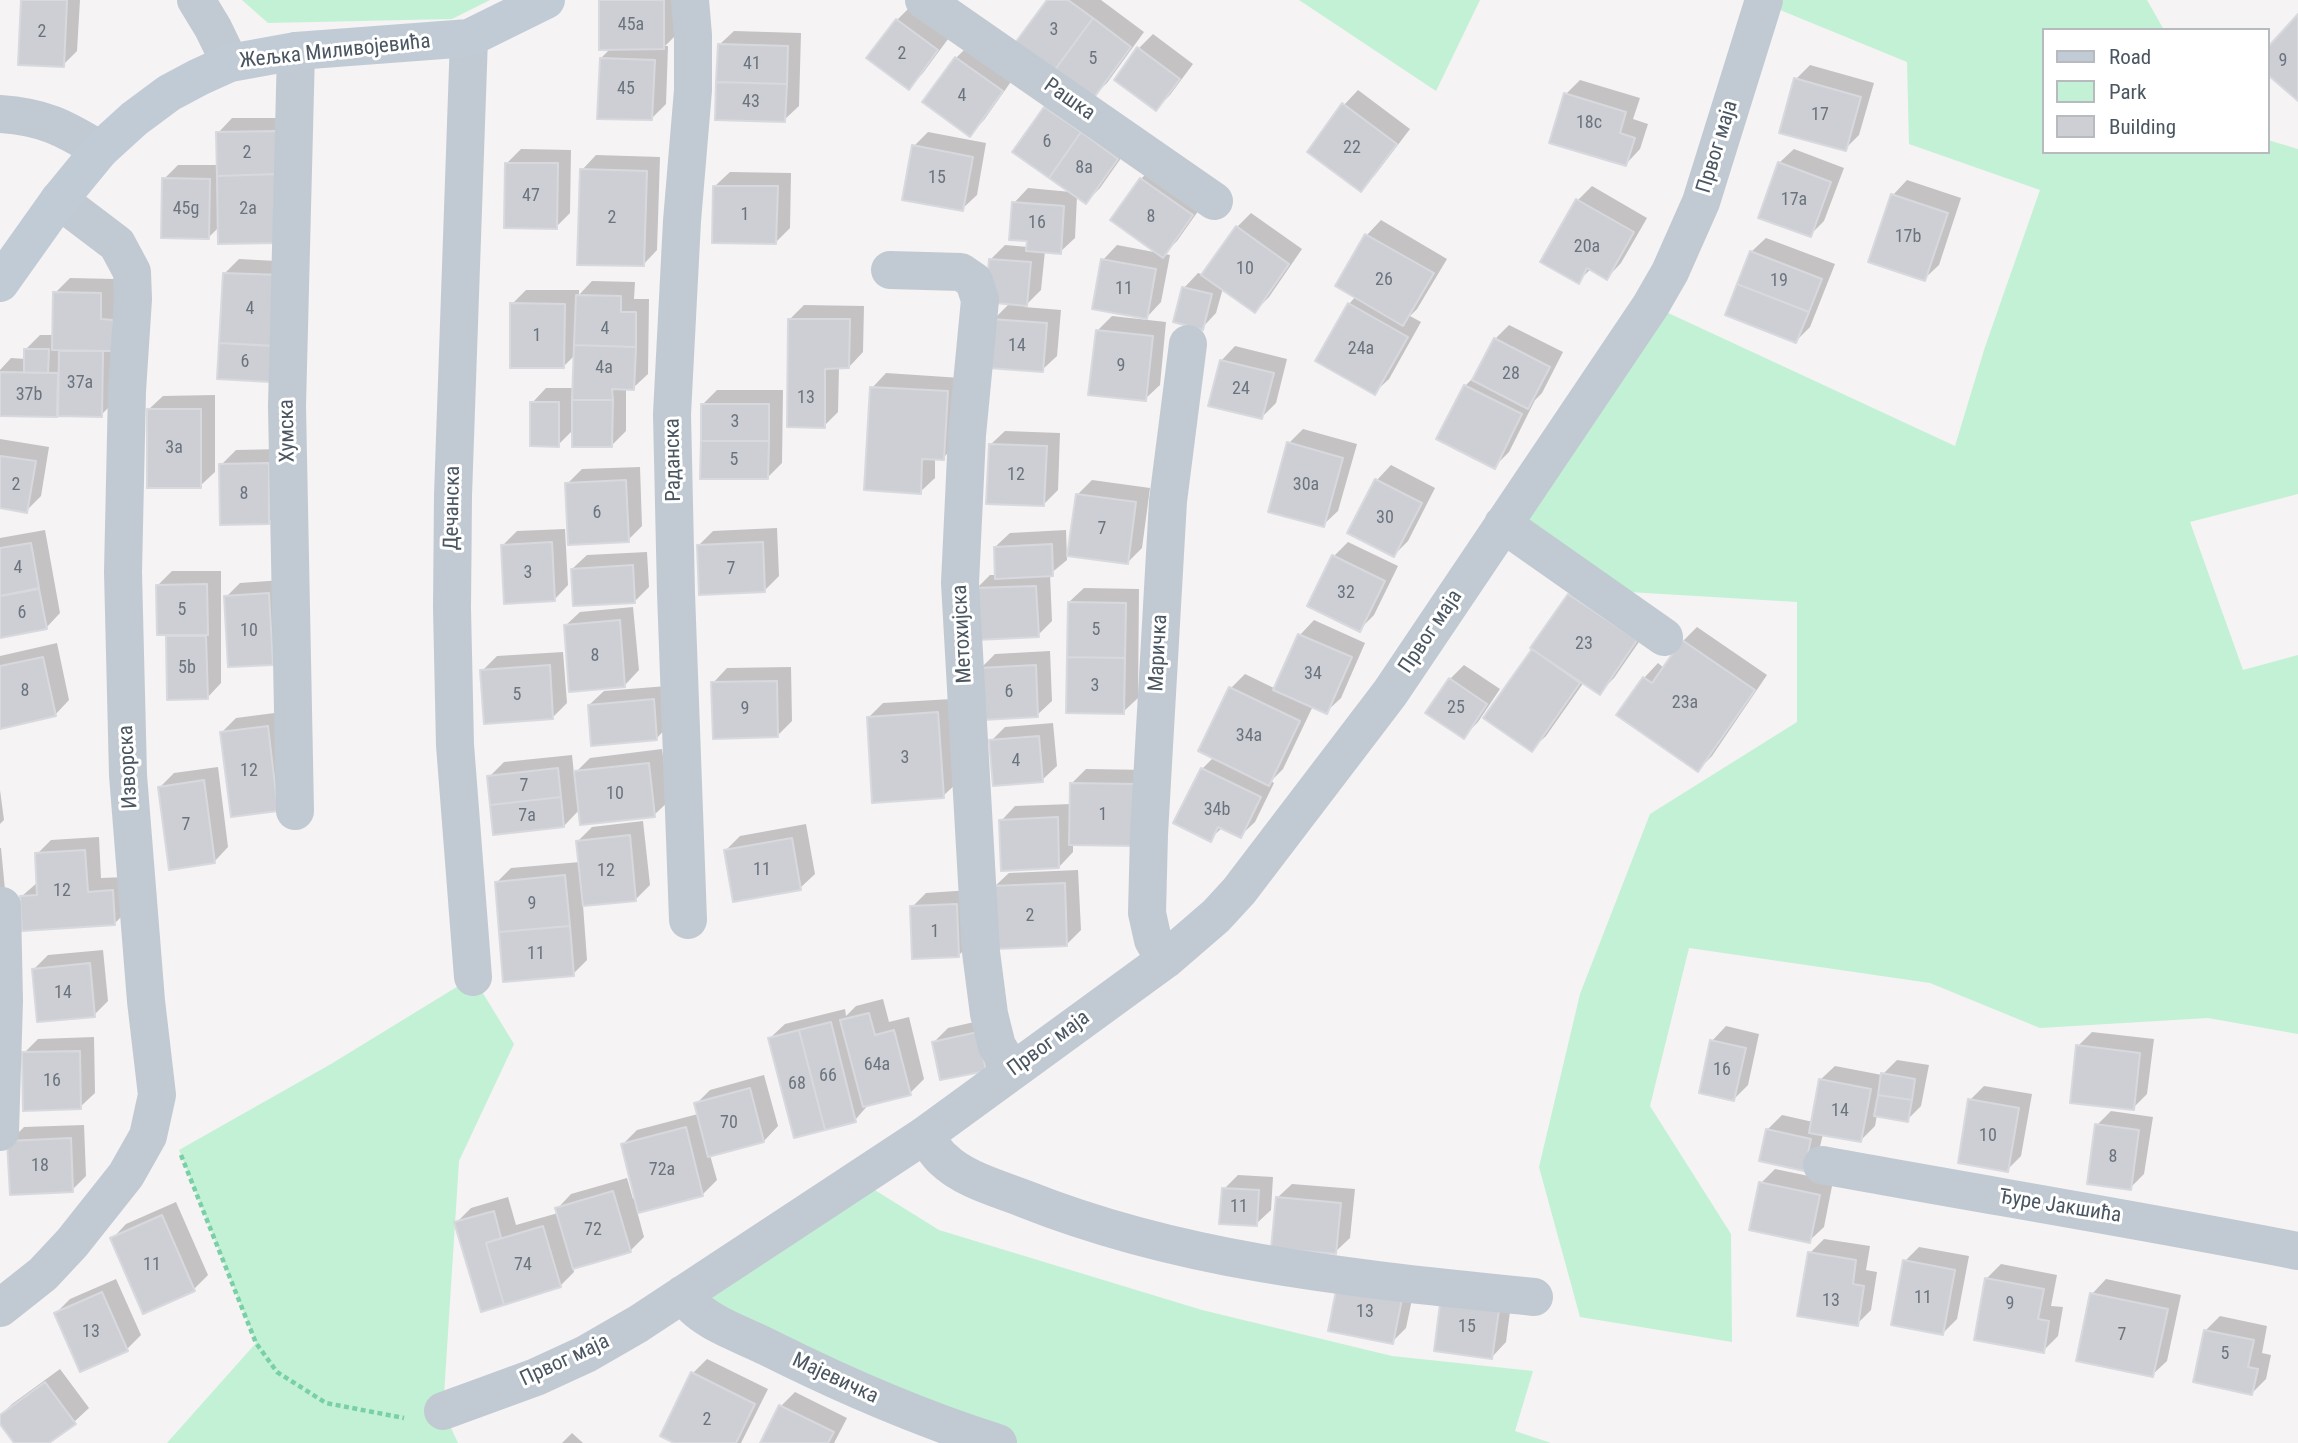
<!DOCTYPE html>
<html>
<head>
<meta charset="utf-8">
<style>
  body { margin:0 }
  #map { position:relative; width:2298px; height:1443px; overflow:hidden; background:#f5f3f3; font-family:"Roboto Condensed",sans-serif }
  canvas { display:block }
  .legend { position:absolute; left:2042px; top:28px; width:228px; height:126px; box-sizing:border-box; background:#fff; border:2px solid #b7bbc0; margin:0; padding:9px 12px; list-style:none; font-size:21px; color:#4a5661 }
  .legend li { display:flex; align-items:center; gap:14px; height:35px }
  .legend b { width:35px; border:2px solid #b7bbc0 }
</style>
</head>
<body>
<div id="map">
<canvas width="2298" height="1443"></canvas>
<ul class="legend">
<li><b style="height:9px;background:#c1cbd6"></b>Road</li>
<li><b style="height:19px;background:#c3f1d5"></b>Park</li>
<li><b style="height:19px;background:#cdcfd5"></b>Building</li>
</ul>
</div>
<script>
const ctx = document.querySelector('canvas').getContext('2d');
ctx.lineJoin = 'round';
function fillPath(path, color) { ctx.fillStyle = color; ctx.fill(path, 'evenodd'); }
function stroke(path, color, width, dash) { ctx.strokeStyle = color; ctx.lineWidth = width; ctx.lineCap = dash ? 'butt' : 'round'; ctx.setLineDash(dash || []); ctx.stroke(path); }
function label(font, color, halo, rows, align = 'center') {
  ctx.font = font + ' "Roboto Condensed",sans-serif'; ctx.lineWidth = 6; ctx.setLineDash([]); ctx.textBaseline = 'middle'; ctx.strokeStyle = halo; ctx.fillStyle = color; for (const [text, x, y, turn = 0] of rows) {
    ctx.save(); ctx.translate(x, y); ctx.rotate((+turn || 0) * Math.PI / 180); ctx.textAlign = isNaN(turn) ? turn : align; if (halo) ctx.strokeText(text, 0, 0); ctx.fillText(text, 0, 0); ctx.restore();
  }
}
const green = new Path2D(`
  M242 0H490L452 19 268 23Z
  M1299 0H1480L1436 91Z
  M1764 0H2147L2164 30H2044V152H2268V140L2298 149V494L2190 522 2243 670 2298 655V1034L2208 1018 2040 1028 1930 983 1689 948 1650 1106 1731 1234 1732 1342 1580 1317 1539 1167 1580 994 1650 814 1797 722V602L1595 590 1503 524 1651 305 1955 446 1985 347 2040 190 1909 144 1907 62 1763 3Z
  M473 977 514 1044 459 1161 443 1411 458 1443H167L256 1343 179 1150 331 1064Z
  M857 1179 939 1230 1202 1310 1392 1356 1533 1371 1515 1431 1551 1443H1012L683 1294Z`);
const shadow = new Path2D(`
  M23 0H80L77 51 63 65Z
  M600 0H678V33L665 46H668L666 104 652 118 601 58 611 48Z
  M1049 0H1101L1144 32 1107 83 1092 97Z
  M911 6 951 35 923 73 909 88 897 20Z
  M734 31 801 33 799 106 784 120 719 45Z
  M1153 34 1193 64 1170 95 1156 109 1139 48Z
  M970 44 1015 76 984 120 970 134 956 58Z
  M1810 65 1874 83 1859 135 1845 149 1796 79Z
  M1580 80 1640 98 1633 119 1648 124 1640 149 1626 164 1566 94Z
  M1358 90 1410 129 1375 175 1361 190 1344 105Z
  M1060 94 1131 144 1100 188 1086 202 1077 196 1075 238 1060 252 1045 251 1041 290 1024 307 1061 310 1057 356 1042 370 993 320 1010 303 990 260 1005 245 1028 247 1029 240 1014 203 1028 188 1071 192 1015 152 1046 108Z
  M232 118H292L219 227 208 238 164 179 178 165H218V133Z
  M928 132 986 143 977 195 962 209 914 146Z
  M521 149 571 150 570 213 556 227 506 164Z
  M1794 149 1844 168 1824 221 1810 235 1779 163Z
  M596 155 660 157 657 250 643 265 582 170Z
  M1155 164 1206 200 1177 241 1164 254 1170 255 1161 302 1147 317 1103 260 1117 245 1159 253 1141 179Z
  M730 172 791 173 790 228 776 242 715 186Z
  M1907 180 1961 198 1939 265 1924 279 1893 195Z
  M1592 186 1647 218 1621 263 1607 278 1591 269 1578 281 1542 261 1578 200Z
  M1251 213 1302 249 1269 297 1255 311 1223 288 1216 313 1202 328 1184 288 1198 273 1204 275 1237 227Z
  M1381 220 1447 259 1417 309 1410 316 1421 322 1389 379 1374 393 1349 304 1356 296 1337 286 1367 235Z
  M1766 238 1835 264 1810 327 1796 341 1751 252Z
  M239 259 295 262 286 335 219 378 224 274Z
  M70 278 115 279V401L101 415 0 414V370L11 358 26 359V349L40 335H54L55 293Z
  M592 281 635 282 634 299H649L648 374 633 388H626V431L612 445 574 429 558 445 532 403 546 388H575L576 354 563 367 512 304 526 290H579V295Z
  M804 305 864 306 863 352 849 367H839L838 412 824 426 790 319Z
  M1112 316 1166 322 1160 385 1145 399 1097 331Z
  M1509 325 1563 352 1542 393 1535 400 1509 452 1495 466 1465 386 1477 374 1495 339Z
  M1235 346 1287 359 1276 403 1262 417 1221 361Z
  M886 373 961 378 957 444 943 458H935V478L920 492 872 388Z
  M717 390H783L782 463 768 477 703 404Z
  M215 395V472L200 486 148 410 163 396Z
  M1303 429 1357 444 1338 511 1323 525 1289 443Z
  M1005 431 1060 433 1058 490 1044 504 990 445Z
  M0 439 49 447 41 496 26 511 0 506Z
  M282 449 283 508 268 522 221 465 236 450Z
  M1391 465 1435 488 1408 541 1394 555 1350 532 1377 480Z
  M640 467 642 526 628 540 567 484 582 469Z
  M1092 480 1150 488 1142 548 1128 562 1077 495Z
  M777 528 779 576 765 590 698 546 713 531Z
  M565 529 568 585 554 600 502 546 517 531Z
  M45 530 60 613 46 628 0 637V538Z
  M1066 530 1067 560 1050 574 1052 621 1038 635 976 589 990 575H996L995 547 1010 533Z
  M1348 542 1398 566 1374 615 1360 629 1334 556Z
  M647 552 649 587 635 601 572 569 587 555Z
  M172 571H221V683L207 698H168V633L158 585Z
  M283 580 273 663 226 597 240 583Z
  M1583 580 1650 626 1614 678 1599 693 1584 682 1546 736 1531 750 1486 718 1569 595Z
  M1084 588 1139 589 1138 698 1123 712 1069 602Z
  M633 607 639 670 625 685 565 626 580 612Z
  M1314 620 1365 643 1341 698 1326 712 1313 706 1283 769 1271 781 1274 783 1255 822 1240 836 1223 827 1210 839 1202 769 1214 757 1231 688 1245 674 1276 689 1300 635Z
  M1697 627 1767 675 1712 756 1698 770 1619 715 1644 678 1658 663 1664 668 1683 641Z
  M57 643 69 700 55 715 0 727V656Z
  M1050 651 1052 701 1037 715 981 668 995 654Z
  M563 652 567 703 552 718 482 671 497 656Z
  M1464 665 1500 689 1478 722 1463 737 1450 679Z
  M791 667 792 721 778 735 713 683 727 668Z
  M667 686 670 724 656 739 589 705 604 691Z
  M952 699 958 782 943 796 868 718 883 703Z
  M282 712 278 809 222 732 236 718Z
  M1053 723 1057 766 1042 780 991 741 1005 727Z
  M662 749 669 801 654 815 580 809 564 826 489 777 504 762 572 755 574 774 590 758Z
  M218 767 228 847 214 862 160 787 174 773Z
  M1086 769 1151 770 1073 844V852L1059 867 1001 821 1015 806 1072 804V783Z
  M0 790 4 820 0 824Z
  M643 821 650 885 636 899 583 905 587 960 573 974 496 883 511 868 580 862 578 841 592 827Z
  M806 824 815 874 800 888 726 850 740 836Z
  M99 837 101 878 126 877 129 909 114 924 22 896 38 882 37 854 51 840Z
  M1 848 7 911 0 918V848Z
  M1078 870 1081 930 1067 944 994 887 1009 873Z
  M971 890 973 941 959 955 912 907 926 893Z
  M103 950 108 1001 94 1015 34 969 48 955Z
  M883 999 889 1022 909 1017 924 1079 910 1093 869 1104 855 1120 770 1038 785 1024 845 1009 846 1016 856 1006Z
  M992 1018 1000 1055 985 1069 934 1042 948 1028Z
  M1726 1026 1759 1034 1748 1085 1734 1099 1712 1041Z
  M2092 1032 2154 1039 2147 1094 2133 1108 2078 1046Z
  M94 1037 95 1093 80 1107 24 1053 38 1039Z
  M1897 1060 1929 1065 1921 1106 1907 1120 1877 1115 1875 1126 1860 1141 1823 1134 1818 1155 1761 1160 1768 1129 1782 1115 1813 1122 1820 1080 1835 1066 1882 1075Z
  M764 1075 778 1126 764 1141 710 1155 717 1180 702 1195 637 1211 644 1237 630 1251 573 1267 574 1272 560 1286 482 1310 456 1223 471 1208 508 1197 516 1225 558 1213 557 1209 571 1194 627 1178 633 1199 636 1198 623 1144 637 1130 698 1114 696 1104 710 1090Z
  M1984 1086 2032 1094 2021 1156 2007 1170 1970 1100Z
  M2111 1111 2153 1117 2144 1174 2130 1188 2097 1125Z
  M84 1125 86 1176 72 1190 9 1142 24 1127Z
  M1775 1169 1833 1181 1824 1227 1809 1241 1761 1183Z
  M1238 1175 1273 1177 1271 1210 1256 1224 1224 1189Z
  M1292 1184 1355 1189 1350 1238 1335 1252 1277 1198Z
  M176 1202 208 1275 194 1289 112 1239 126 1224Z
  M1824 1239 1870 1246 1866 1270 1877 1272 1871 1310 1857 1324 1810 1253Z
  M1919 1247 1969 1256 1957 1319 1943 1333 1905 1261Z
  M2001 1264 2057 1275 2051 1306 2063 1307 2058 1336 2043 1351 1986 1279Z
  M116 1279 141 1335 127 1349 56 1313 70 1299Z
  M2106 1279 2181 1295 2167 1361 2152 1375 2092 1294Z
  M1416 1280 1406 1328 1392 1342 1330 1329Z
  M1513 1289 1506 1342 1492 1357 1436 1350Z
  M2220 1316 2267 1326 2262 1353 2271 1355 2266 1379 2252 1393 2206 1330Z
  M707 1359 768 1389 741 1443H678L693 1373Z
  M60 1369 89 1408 74 1422 46 1443H16L0 1421V1416L12 1404Z
  M795 1392 847 1418 834 1443H762L781 1406Z
  M572 1433 583 1443H562Z`);
const building = new Path2D(`
  M21 0H67L64 67 18 65Z
  M599 0H664V49L599 50Z
  M1047 0H1068L1093 18 1054 71 1015 43Z
  M2298 14V101L2268 75V47Z
  M1093 18 1131 47 1093 99 1054 71Z
  M896 19 938 50 909 90 866 58Z
  M718 44 788 46 787 84 716 82Z
  M1137 47 1180 79 1156 111 1114 80Z
  M955 57 1003 91 970 137 922 102Z
  M600 58 655 60 652 120 597 119Z
  M1794 78 1861 97 1846 151 1779 133Z
  M716 82 787 84 785 122 715 120Z
  M1564 93 1626 112 1620 133 1635 138 1626 166 1549 143Z
  M1342 103 1397 144 1361 192 1307 152Z
  M1044 107 1081 132 1049 178 1012 152Z
  M278 131V174L217 176 216 132Z
  M1081 132 1118 159 1086 204 1049 178Z
  M912 145 973 157 963 211 902 200Z
  M1778 162 1831 182 1811 237 1758 218Z
  M505 163H558L557 229 504 228Z
  M580 169 647 171 644 266 577 265Z
  M278 174 279 243 218 244 217 176Z
  M162 178 210 179 209 239 161 238Z
  M1140 178 1193 215 1163 258 1110 220Z
  M713 186H778L776 244 712 243Z
  M1891 194 1948 213 1925 281 1868 262Z
  M1576 199 1634 232 1607 280 1587 268 1579 284 1540 262Z
  M1012 202 1064 206 1061 254 1026 251 1027 241 1009 240Z
  M1236 226 1289 264 1255 313 1201 275Z
  M1365 234 1434 273 1403 326 1335 286Z
  M1750 251 1822 279 1809 312 1737 284Z
  M989 259 1031 262 1027 306 985 302Z
  M1101 259 1156 269 1147 319 1092 309Z
  M223 273 282 275 278 346 219 343Z
  M1737 284 1809 312 1796 343 1725 315Z
  M1182 287 1212 294 1203 330 1173 322Z
  M53 292 101 293V319L113 320V351L52 350Z
  M576 295 621 296V312H636V347L574 345Z
  M510 303 565 304 564 368H510Z
  M1348 303 1408 337 1375 395 1315 361Z
  M788 319H850L849 368 825 369V428L787 427Z
  M991 319 1047 323 1043 372 988 368Z
  M1096 330 1153 336 1146 401 1088 395Z
  M1494 338 1550 367 1528 409 1472 380Z
  M219 343 273 346 271 382 217 379Z
  M574 345 636 347 634 390 612 389 613 400H572Z
  M24 349H49L48 373H24Z
  M59 351H103L102 417 58 416Z
  M1220 360 1274 373 1262 419 1208 406Z
  M0 372 58 373 57 417 0 416Z
  M1464 385 1522 414 1495 469 1436 439Z
  M870 387 948 391 944 460 922 459 921 494 864 490Z
  M572 400H613L612 447H572Z
  M530 402H559V447L530 446Z
  M701 404H769V441H701Z
  M147 409H201V488H147Z
  M701 441H769L768 479H700Z
  M1287 442 1343 458 1324 527 1268 512Z
  M989 444 1047 446 1044 506 986 504Z
  M0 456 36 461 27 513 0 508Z
  M269 463V524L220 525 219 464Z
  M1375 479 1422 503 1394 557 1347 533Z
  M626 480 629 542 568 545 565 483Z
  M1076 494 1136 502 1128 564 1067 556Z
  M552 542 555 601 504 604 501 545Z
  M763 542 765 592 699 595 697 545Z
  M31 543 39 588 0 596V548Z
  M1052 544 1053 576 995 579 994 547Z
  M1332 555 1385 581 1360 632 1307 606Z
  M633 565 635 603 573 606 571 569Z
  M207 584 208 635H157L156 585Z
  M1036 586 1039 637 976 640 974 588Z
  M39 589 47 629 0 638V596Z
  M269 593 273 665 228 667 224 596Z
  M1568 594 1637 640 1600 695 1530 648Z
  M1068 602 1126 603 1125 658 1067 657Z
  M620 620 625 687 569 692 564 625Z
  M1298 634 1352 657 1327 714 1273 690Z
  M166 636H206L208 699 167 700Z
  M1682 640 1755 690 1698 772 1616 715 1643 677 1652 683Z
  M1532 649 1580 683 1532 752 1483 718Z
  M43 657 56 716 0 729V666Z
  M1067 657 1125 658 1124 714 1066 713Z
  M550 665 553 719 484 724 480 670Z
  M1036 665 1038 717 982 720 979 668Z
  M1449 678 1487 704 1464 739 1425 713Z
  M777 681 778 737 713 739 711 682Z
  M1229 687 1300 721 1269 786 1198 751Z
  M654 699 657 740 591 746 588 705Z
  M938 712 944 798 872 803 867 717Z
  M268 726 278 811 231 817 220 732Z
  M1039 736 1043 782 993 786 989 740Z
  M649 763 655 817 580 825 574 771Z
  M558 768 561 797 490 805 487 776Z
  M1201 768 1261 797 1241 838 1218 827 1211 842 1173 823Z
  M204 780 215 863 169 870 158 787Z
  M1070 783 1137 784 1136 846 1069 845Z
  M561 797 564 827 493 835 490 805Z
  M1058 817 1059 868 1001 871 999 820Z
  M630 835 636 901 583 906 576 841Z
  M792 838 801 890 733 902 724 850Z
  M85 850 88 892 113 890 115 925 22 931 20 896 37 895 35 853Z
  M565 875 570 926 499 932 495 882Z
  M1065 883 1067 946 995 949 992 886Z
  M957 904 959 957 912 959 910 906Z
  M570 926 574 976 503 982 499 932Z
  M90 963 95 1017 37 1022 32 969Z
  M869 1013 875 1035 894 1030 911 1095 863 1107 840 1020Z
  M831 1022 856 1122 825 1130 799 1030Z
  M799 1030 825 1130 794 1138 768 1038Z
  M978 1032 986 1071 940 1080 932 1042Z
  M1710 1040 1746 1048 1734 1101 1699 1093Z
  M2076 1045 2140 1053 2134 1110 2070 1103Z
  M80 1051 81 1109 23 1111 22 1052Z
  M1881 1073 1915 1079 1912 1100 1878 1095Z
  M1819 1079 1871 1089 1861 1142 1809 1133Z
  M750 1088 764 1142 708 1157 694 1103Z
  M1878 1095 1912 1100 1908 1122 1874 1116Z
  M1968 1099 2019 1108 2008 1172 1958 1163Z
  M2095 1124 2139 1130 2131 1190 2087 1184Z
  M686 1127 703 1196 638 1213 621 1144Z
  M1766 1129 1811 1139 1804 1171 1759 1161Z
  M71 1138 73 1192 10 1195 7 1141Z
  M1759 1182 1820 1195 1810 1243 1749 1230Z
  M1222 1188 1259 1190 1257 1226 1219 1224Z
  M613 1191 631 1252 573 1269 555 1208Z
  M1276 1197 1341 1203 1336 1254 1271 1248Z
  M494 1211 501 1238 486 1243 504 1305 481 1312 454 1222Z
  M162 1215 195 1291 143 1314 110 1238Z
  M543 1226 561 1287 504 1305 486 1243Z
  M1808 1252 1856 1260 1853 1284 1864 1286 1858 1326 1797 1316Z
  M1903 1260 1955 1270 1943 1335 1891 1325Z
  M1985 1278 2044 1289 2038 1319 2049 1321 2044 1353 1974 1340Z
  M1338 1281 1403 1294 1393 1344 1328 1331Z
  M102 1292 128 1351 80 1372 54 1313Z
  M2090 1293 2168 1309 2153 1377 2076 1361Z
  M1441 1296 1500 1303 1492 1359 1434 1351Z
  M2204 1330 2254 1340 2248 1367 2258 1369 2252 1395 2193 1382Z
  M691 1372 755 1404 736 1443H674L660 1436Z
  M45 1382 76 1424 49 1443H14L0 1424V1415Z
  M779 1405 834 1432 828 1443H760Z`);
const path = new Path2D(`
  M181 1155 256 1343 277 1372 326 1403 404 1418`);
const street = new Path2D(`
  M196 0 213 28 230 63
  M924 0 1214 201
  M469 38 453 495 452 608 455 745 473 977
  M0 114C43 117 63 127 100 150
  M890 270 961 272 974 281 980 300 967 435 960 583 981 952 989 1014 997 1046 1012 1070
  M1503 524 1664 637
  M295 811 287 406 296 51
  M688 920 676 593 672 414 682 221 693 90V35L690 0
  M1165 960 1153 940 1147 913 1149 834 1168 501 1188 344
  M0 1132 4 1001 2 906
  M925 1135C931 1143 936 1154 944 1160 963 1179 1000 1189 1025 1199 1188 1264 1362 1279 1534 1297
  M1822 1165C1980 1194 2140 1220 2298 1251
  M683 1294C687 1299 692 1306 697 1310 717 1327 746 1336 769 1348 843 1385 919 1418 998 1443
  M0 1308 43 1274 72 1243 126 1175 148 1136 157 1095 146 1001 128 775 123 572 127 391 133 299 132 272 117 244 59 200
  M443 1411 536 1377 586 1354 638 1324 925 1135 1165 960 1216 916 1239 891 1390 693 1651 305 1670 272 1701 202 1764 0`);
const secondary = new Path2D(`
  M0 283 59 200 100 150 134 119 169 93 199 77 230 63 296 51 469 38 546 0`);
const numberNames = [
  ["45a",631,25],
  ["3",1054,30],
  ["2",42,32],
  ["2",902,54],
  ["5",1093,59],
  ["9",2283,61],
  ["41",752,64],
  ["45",626,89],
  ["4",962,96],
  ["43",751,102],
  ["17",1820,115],
  ["18c",1589,123],
  ["6",1047,142],
  ["22",1352,148],
  ["2",247,153],
  ["8a",1084,168],
  ["15",937,178],
  ["47",531,196],
  ["17a",1794,200],
  ["45g",186,209],
  ["2a",248,209],
  ["1",745,215],
  ["8",1151,217],
  ["2",612,218],
  ["16",1037,223],
  ["17b",1908,237],
  ["20a",1587,247],
  ["10",1245,269],
  ["26",1384,280],
  ["19",1779,281],
  ["11",1124,289],
  ["4",250,309],
  ["4",605,329],
  ["1",537,336],
  ["14",1017,346],
  ["24a",1361,349],
  ["6",245,362],
  ["9",1121,366],
  ["4a",604,368],
  ["28",1511,374],
  ["37a",80,383],
  ["24",1241,389],
  ["37b",29,395],
  ["13",806,398],
  ["3",735,422],
  ["3a",174,448],
  ["5",734,460],
  ["12",1016,475],
  ["2",16,485],
  ["30a",1306,485],
  ["8",244,494],
  ["6",597,513],
  ["30",1385,518],
  ["7",1102,529],
  ["4",18,568],
  ["7",731,569],
  ["3",528,573],
  ["32",1346,593],
  ["5",182,610],
  ["6",22,613],
  ["5",1096,630],
  ["10",249,631],
  ["23",1584,644],
  ["8",595,656],
  ["5b",187,668],
  ["34",1313,674],
  ["3",1095,686],
  ["8",25,691],
  ["6",1009,692],
  ["5",517,695],
  ["23a",1685,703],
  ["25",1456,708],
  ["9",745,709],
  ["34a",1249,736],
  ["3",905,758],
  ["4",1016,761],
  ["12",249,771],
  ["7",524,786],
  ["10",615,794],
  ["34b",1217,810],
  ["1",1103,815],
  ["7a",527,816],
  ["7",186,825],
  ["11",762,870],
  ["12",606,871],
  ["12",62,891],
  ["9",532,904],
  ["2",1030,916],
  ["1",935,932],
  ["11",536,954],
  ["14",63,993],
  ["64a",877,1065],
  ["16",1722,1070],
  ["66",828,1076],
  ["16",52,1081],
  ["68",797,1084],
  ["14",1840,1111],
  ["70",729,1123],
  ["10",1988,1136],
  ["8",2113,1157],
  ["18",40,1166],
  ["72a",662,1170],
  ["11",1239,1207],
  ["72",593,1230],
  ["11",152,1265],
  ["74",523,1265],
  ["11",1923,1298],
  ["13",1831,1301],
  ["9",2010,1304],
  ["13",1365,1312],
  ["15",1467,1327],
  ["13",91,1332],
  ["7",2122,1335],
  ["5",2225,1354],
  ["2",707,1420]
];
const streetNames = [
  ["Жељка Миливојевића",335,52,-6],
  ["Рашка",1069,100,35],
  ["Првог маја",1718,147,-73],
  ["Хумска",288,431,-91],
  ["Раданска",674,460,-91],
  ["Дечанска",453,508,-89],
  ["Првог маја",1431,632,-56],
  ["Метохијска",963,634,-93],
  ["Маричка",1159,653,-87],
  ["Изворска",129,767,-93],
  ["Првог маја",1049,1044,-36],
  ["Ђуре Јакшића",2060,1207,9],
  ["Првог маја",565,1361,-25],
  ["Мајевичка",835,1379,25]
];
fillPath(green, '#c3f1d5');
fillPath(shadow, '#0003');
fillPath(building, '#cdcfd5');
stroke(building, '#d7d9de', 2);
stroke(path, '#7ad0a6', 4.5, [5, 3.5]);
stroke(street, '#c1cad2', 38);
stroke(secondary, '#c1cbd6', 38);
label('18px', '#6b747e', null, numberNames);
label('21px', '#4a5661', '#fff', streetNames);
</script>
</body>
</html>
